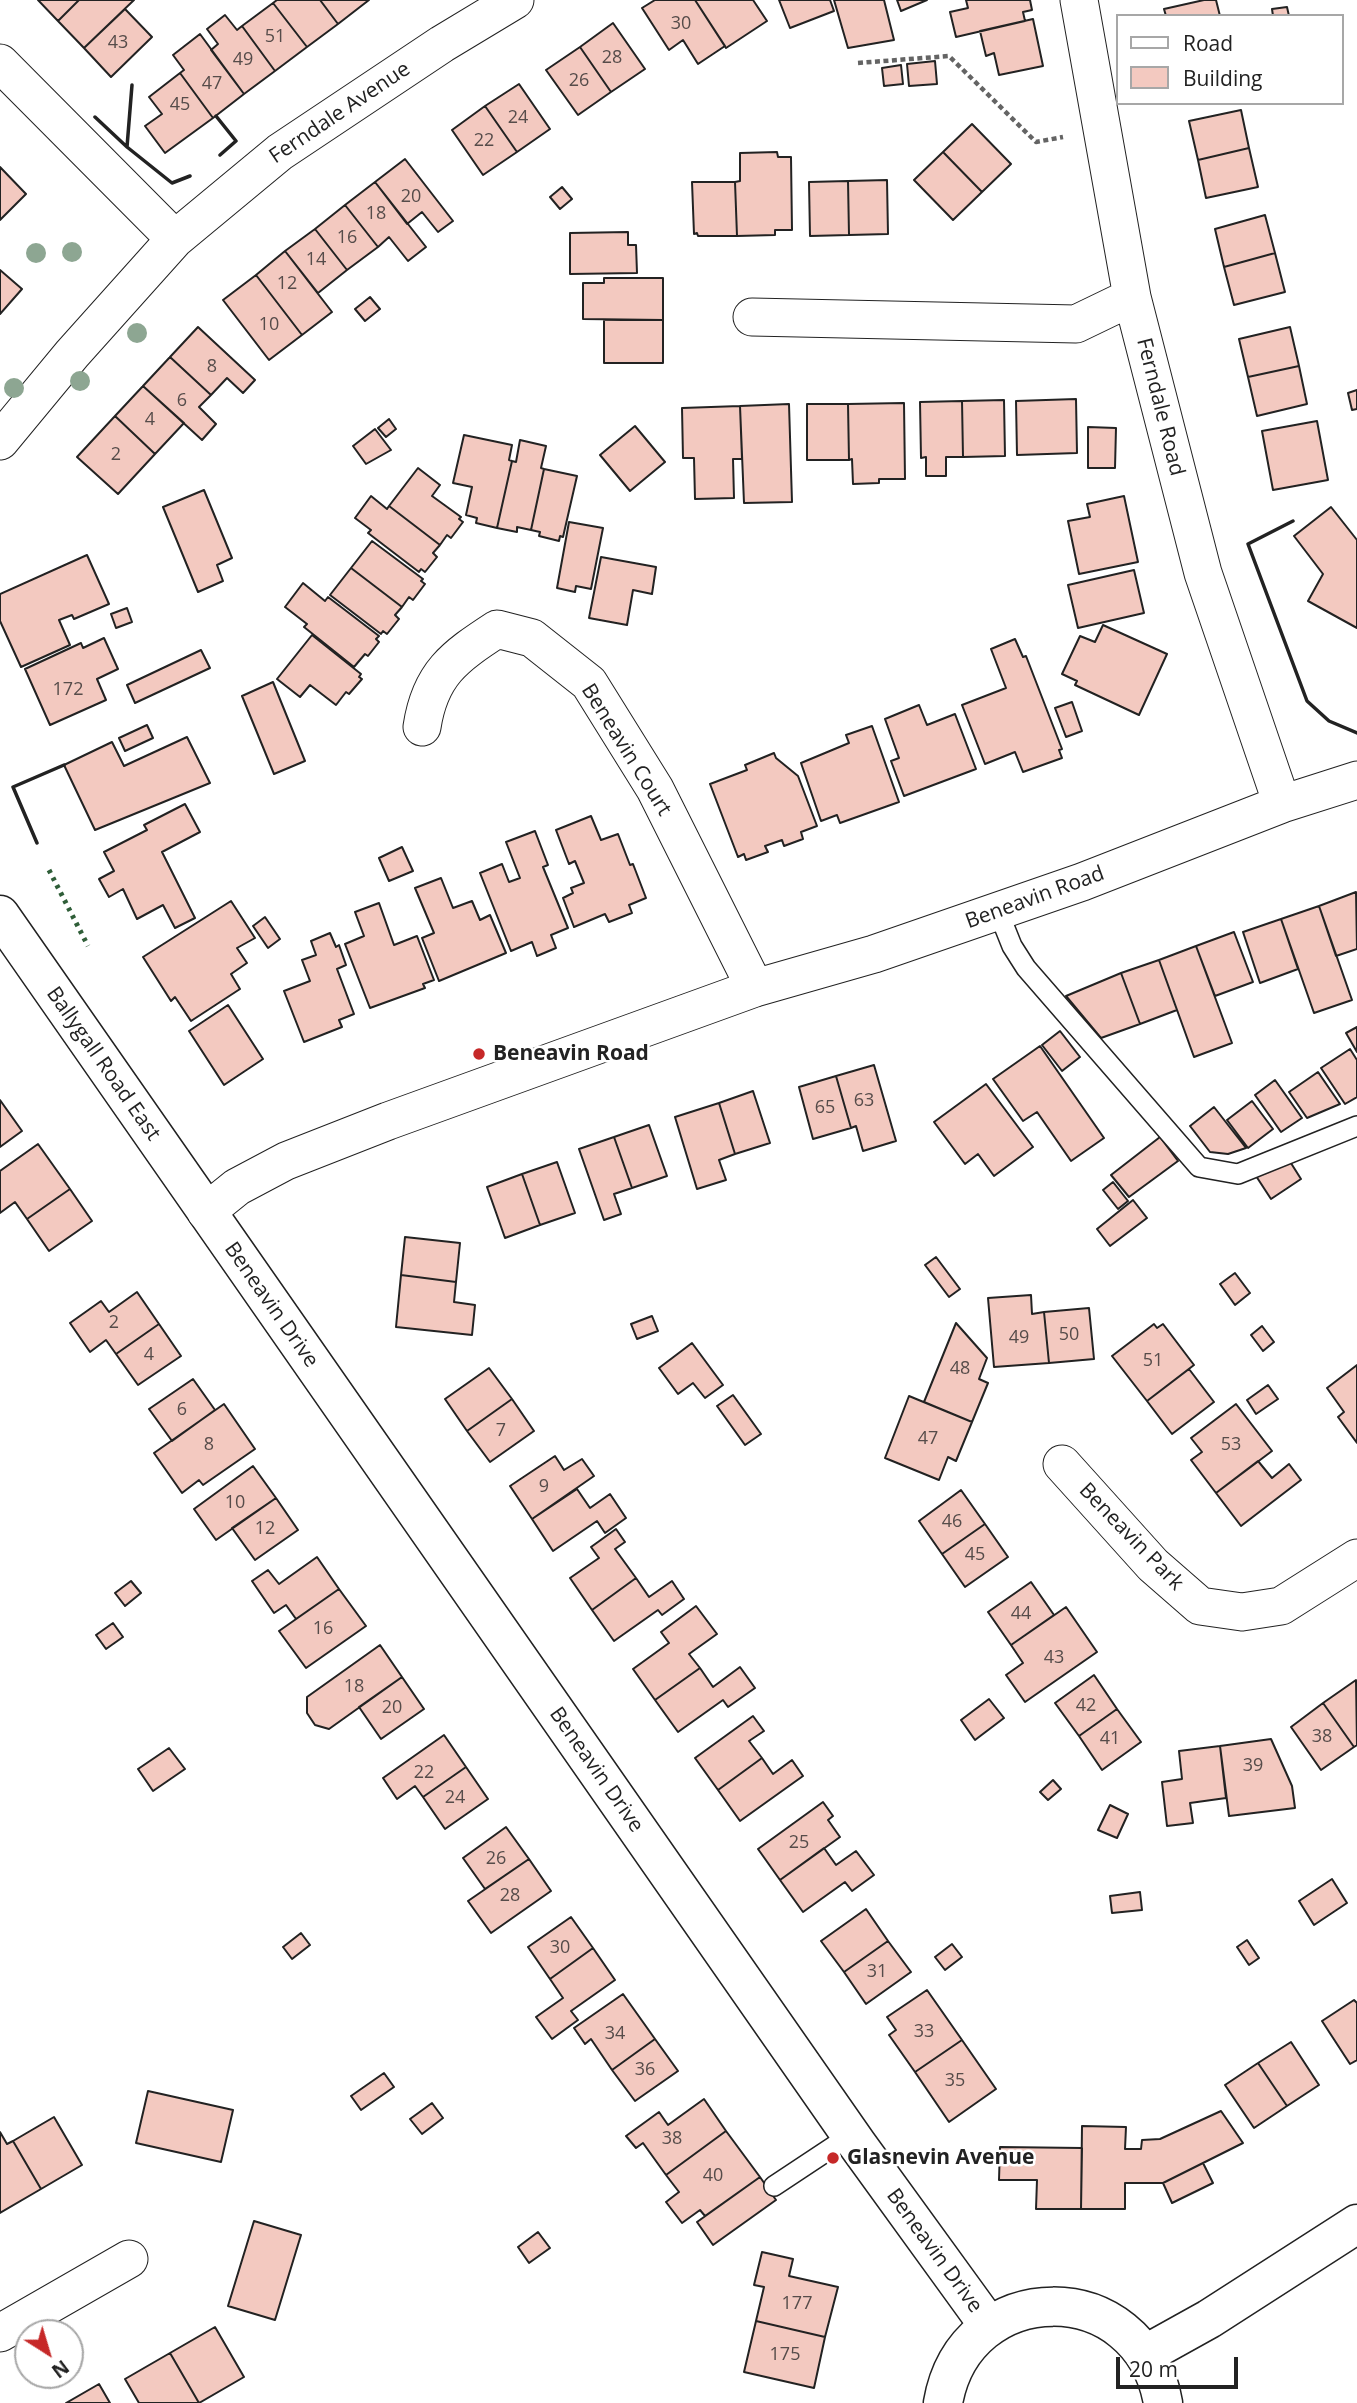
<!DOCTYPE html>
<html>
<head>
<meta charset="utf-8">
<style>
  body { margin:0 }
  #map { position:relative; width:1357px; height:2403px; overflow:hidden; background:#fff; font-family:"Open Sans",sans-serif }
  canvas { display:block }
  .legend { position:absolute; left:1116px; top:14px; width:228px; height:91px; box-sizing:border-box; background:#fff; border:2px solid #a7a7a7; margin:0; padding:9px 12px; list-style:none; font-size:21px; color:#222 }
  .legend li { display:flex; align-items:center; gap:14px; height:35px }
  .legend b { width:35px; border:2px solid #a7a7a7 }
  .north { position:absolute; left:14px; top:2319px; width:70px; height:70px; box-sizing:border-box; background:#fff; border:2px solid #a7a7a7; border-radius:50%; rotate:143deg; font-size:19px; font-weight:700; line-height:28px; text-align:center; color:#222 }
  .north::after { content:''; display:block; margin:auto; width:24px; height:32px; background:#c62828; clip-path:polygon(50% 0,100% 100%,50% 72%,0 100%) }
  .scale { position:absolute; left:1116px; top:2357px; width:122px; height:32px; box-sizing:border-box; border:4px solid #222; border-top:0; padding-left:9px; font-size:21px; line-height:24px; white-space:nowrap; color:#222; -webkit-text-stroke:5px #fff; paint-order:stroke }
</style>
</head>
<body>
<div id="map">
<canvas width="1357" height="2403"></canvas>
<ul class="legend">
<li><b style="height:9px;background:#fff"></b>Road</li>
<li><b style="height:19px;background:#f3c9c0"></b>Building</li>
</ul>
<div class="north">N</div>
<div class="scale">20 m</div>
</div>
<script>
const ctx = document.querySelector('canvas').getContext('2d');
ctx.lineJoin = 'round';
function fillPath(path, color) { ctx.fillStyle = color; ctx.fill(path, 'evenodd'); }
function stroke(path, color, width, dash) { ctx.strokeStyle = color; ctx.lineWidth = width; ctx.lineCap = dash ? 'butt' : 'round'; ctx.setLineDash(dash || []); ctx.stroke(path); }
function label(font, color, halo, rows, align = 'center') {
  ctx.font = font + ' "Open Sans",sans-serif'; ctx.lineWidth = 5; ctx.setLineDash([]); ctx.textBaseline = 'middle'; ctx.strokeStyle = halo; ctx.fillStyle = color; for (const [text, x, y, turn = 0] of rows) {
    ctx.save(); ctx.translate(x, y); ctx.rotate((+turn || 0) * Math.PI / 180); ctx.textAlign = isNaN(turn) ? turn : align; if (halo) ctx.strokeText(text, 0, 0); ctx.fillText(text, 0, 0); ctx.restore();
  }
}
const building = new Path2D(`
  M38 0H79L58 21Z
  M79 0H134L84 48 58 21Z
  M277 0H320L338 24 307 47 273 3Z
  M320 0H369L338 24Z
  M655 0H695L725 46 698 64 683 40 669 50 642 8Z
  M695 0H753L767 21 726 48Z
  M779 0H830L834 11 790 28Z
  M834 0H884L894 40 848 48Z
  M897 0H927L901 11Z
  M966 0H1030L1032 10 1023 12 1025 21 956 37 950 12 968 8Z
  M1204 0H1216L1220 16H1166L1164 9Z
  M273 3 307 47 275 71 242 26Z
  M1287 7 1289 16H1273L1272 9Z
  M125 9 152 37 111 77 84 48Z
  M225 15 237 30 242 26 275 71 244 94 211 50 218 44 207 29Z
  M1033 19 1043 66 999 75 994 53 986 56 980 31Z
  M613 23 645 69 611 92 580 47Z
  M200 34 244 94 213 118 180 73 184 70 173 55Z
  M580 47 611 92 578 115 546 70Z
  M935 61 937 84 909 86 907 64Z
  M901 65 903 84 884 86 882 68Z
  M180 73 213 118 165 153 145 126 162 114 149 97Z
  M519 84 550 129 517 152 485 106Z
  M485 106 517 152 483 175 452 130Z
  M1241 110 1249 148 1198 160 1189 121Z
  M972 124 1011 164 982 192 943 152Z
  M1249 148 1258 187 1206 198 1198 160Z
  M777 152 778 157H791L792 230H775V235L737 236 735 182 740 181V153Z
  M943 152 982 192 953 220 914 180Z
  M405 159 453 221 438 232 422 212 407 224 375 182Z
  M0 167 26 194 0 220Z
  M887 180 888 234 849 235 848 181Z
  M848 181 849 235 810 236 809 182Z
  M375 182 426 247 408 261 389 237 378 247 345 205Z
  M692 182H735L737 236H698L697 233 694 234Z
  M562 187 572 199 560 209 550 197Z
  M345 205 378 247 347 270 315 229Z
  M1265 215 1275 253 1224 267 1215 229Z
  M315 229 347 270 318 293 285 251Z
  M628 232V245H636L637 273 570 274V233Z
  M285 251 332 312 302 335 256 275Z
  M1275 253 1285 292 1234 305 1224 267Z
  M0 270 22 289 0 314Z
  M256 275 302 335 269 360 223 300Z
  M604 278H663V320L583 319V283H604Z
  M370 297 380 309 365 321 355 309Z
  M604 320H663V363H604Z
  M198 327 255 380 243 393 227 378 211 395 170 357Z
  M1290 327 1299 366 1248 377 1239 339Z
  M170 357 211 395 199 407 216 424 202 440 143 386Z
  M1299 366 1307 404 1257 416 1248 377Z
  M143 386 184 423 155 454 115 416Z
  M1357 390V409L1352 410 1348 393Z
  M1076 399 1077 453 1017 455 1016 401Z
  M1004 400 1005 456 963 457 962 401Z
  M962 401 963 457H946V476H926V457L921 458 920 402Z
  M904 403 905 479H879V483L853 484 852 459 849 460 848 404Z
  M789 404 792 502 744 503 740 406Z
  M807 404H848L849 460H807Z
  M740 406 742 459H733L734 498 695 499 694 458H683L682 408Z
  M115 416 155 454 118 494 77 457Z
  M389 419 396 429 386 437 378 428Z
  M1317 421 1328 480 1273 490 1262 431Z
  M635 426 665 462 630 491 600 455Z
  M1088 427 1116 428 1115 468H1088Z
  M375 429 391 450 366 464 353 446Z
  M464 435 512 445 509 460 512 461 497 528 476 523 477 518 466 515 472 487 453 483Z
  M520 440 546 446 541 468 544 469 531 530 517 527V532L497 528 512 461 516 462Z
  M418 468 440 485 432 496 461 517 459 519 463 522 451 538 447 535 440 545 389 506Z
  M544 469 577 476 563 537 560 536 559 541 539 536 540 532 531 530Z
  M204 490 232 558 217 565 223 581 198 592 163 507Z
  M371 496 387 509 389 506 440 545 433 553 437 557 425 572 421 569 419 572 368 533 371 530 355 518Z
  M1124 496 1138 562 1079 574 1068 521 1090 517 1087 504Z
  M1331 507 1357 540V628L1308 601 1323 574 1294 536Z
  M569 522 603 528 591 589 576 586 575 592 557 588Z
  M372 541 423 579 421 581 425 584 413 600 409 597 402 607 351 568Z
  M87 555 109 604 74 619 72 615 59 620 70 645 21 667 0 621V594Z
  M601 557 656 567 652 594 633 590 627 625 589 618Z
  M351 568 402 607 395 615 399 619 387 634 383 631 381 634 330 595Z
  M1134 570 1144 613 1078 628 1068 585Z
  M303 583 325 601 328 597 379 636 376 639 379 642 368 656 365 654 354 667 304 627 307 624 285 607Z
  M127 608 132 622 116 628 111 614Z
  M1103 625 1167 654 1139 715 1075 685 1077 681 1062 674 1080 636 1095 642Z
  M312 635 361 674 359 677 362 679 349 694 346 692 336 705 310 685 300 697 277 679Z
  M104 638 118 669 97 679 106 700 50 725 25 669 81 643 83 648Z
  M1015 639 1023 657 1026 656 1062 749 1059 750 1062 758 1023 772 1015 752 985 764 962 705 1006 688 991 649Z
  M201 650 210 668 135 703 127 685Z
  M273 682 305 761 274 774 242 696Z
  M1072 702 1082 731 1066 737 1055 708Z
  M919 705 927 725 955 714 976 769 904 796 891 761 899 758 885 719Z
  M147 725 153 738 125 751 119 738Z
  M872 726 899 802 840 823 837 815 821 821 801 763 849 743 846 735Z
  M187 737 210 783 95 830 64 765 112 742 124 766Z
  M774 753 776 758 798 776 817 826 801 832 803 839 784 846 782 840 765 846 768 852 746 860 744 854 738 857 710 784 747 770 745 765Z
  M185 804 200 832 162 852 195 918 175 928 163 905 137 919 123 889 109 897 99 879 114 871 104 852 147 830 144 825Z
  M591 816 601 840 618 834 630 865 633 864 646 898 629 905 632 913 609 922 605 914 574 927 563 898 573 893 571 888 584 883 575 861 569 864 556 830Z
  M535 831 548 865 543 867 568 928 551 935 556 948 537 956 532 942 511 951 480 873 502 864 509 882 520 878 506 842Z
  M402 847 413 871 389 881 379 858Z
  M441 878 453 908 472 901 480 920 490 915 506 953 439 981 422 938 434 933 415 888Z
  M1356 892 1357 949 1336 956 1319 906Z
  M231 901 255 938 237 948 247 963 231 974 240 989 191 1021 175 997 171 1001 143 957Z
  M379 903 394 945 417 936 434 980 423 984 425 988 370 1008 345 944 364 936 355 912Z
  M1319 906 1352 1000 1314 1013 1281 919Z
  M265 917 280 939 268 948 253 926Z
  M1281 919 1298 969 1260 983 1243 932Z
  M1234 932 1253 982 1215 996 1196 946Z
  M330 933 336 947 339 945 346 965 337 969 354 1014 339 1020 342 1027 304 1042 284 991 310 981 302 960 316 955 311 941Z
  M1196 946 1232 1043 1194 1057 1159 960Z
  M1159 960 1177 1010 1140 1024 1121 973Z
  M1121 973 1140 1024 1101 1038 1066 996Z
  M228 1005 263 1059 224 1085 189 1031Z
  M1357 1027V1052L1346 1033Z
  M1060 1031 1080 1057 1062 1071 1042 1045Z
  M1040 1046 1104 1138 1071 1161 1037 1112 1023 1121 993 1079Z
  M1350 1049 1357 1060V1097L1345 1104 1321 1068Z
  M874 1065 896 1141 863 1151 856 1126 851 1128 836 1076Z
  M1318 1072 1340 1104 1307 1118 1289 1092Z
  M836 1076 851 1128 813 1139 799 1087Z
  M1275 1080 1302 1118 1281 1132 1255 1095Z
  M986 1084 1033 1147 994 1176 978 1154 965 1164 934 1122Z
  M753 1091 770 1143 735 1154 719 1103Z
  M0 1100 22 1131 0 1147Z
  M1252 1101 1273 1129 1248 1148 1227 1120Z
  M719 1103 735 1154 719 1160 726 1180 697 1189 675 1117Z
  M1214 1107 1246 1148 1228 1154 1210 1152 1190 1126Z
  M649 1125 667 1176 632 1188 614 1137Z
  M614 1137 632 1188 614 1194 621 1214 604 1220 579 1149Z
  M1160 1137 1178 1161 1129 1197 1111 1175Z
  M38 1144 70 1189 27 1219 15 1202 0 1213V1171Z
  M1289 1160 1301 1179 1271 1199 1256 1176Z
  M557 1162 575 1213 540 1225 522 1174Z
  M522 1174 540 1225 505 1238 487 1187Z
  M1113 1182 1128 1201 1118 1209 1103 1190Z
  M70 1189 92 1221 49 1251 27 1219Z
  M1133 1200 1147 1218 1110 1246 1097 1229Z
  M405 1237 460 1243 456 1282 401 1275Z
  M936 1257 960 1289 949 1297 925 1265Z
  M1235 1273 1250 1293 1235 1305 1220 1284Z
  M401 1275 456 1282 454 1302 475 1305 472 1335 396 1327Z
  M137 1292 159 1324 116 1354 106 1340 90 1352 70 1323 101 1301 109 1312Z
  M1031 1295 1032 1314 1044 1312 1049 1363 994 1367 988 1298Z
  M1089 1308 1094 1359 1049 1363 1044 1312Z
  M652 1316 658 1331 637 1339 631 1324Z
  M956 1323 987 1358 979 1379 988 1383 972 1422 924 1402Z
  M159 1324 181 1356 138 1385 116 1354Z
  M1154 1324 1157 1328 1163 1324 1194 1365 1147 1401 1112 1356Z
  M1262 1326 1274 1342 1263 1351 1251 1335Z
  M692 1343 723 1385 705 1398 693 1383 678 1394 659 1368Z
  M1357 1365V1443L1338 1417 1344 1412 1327 1388Z
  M489 1368 512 1399 467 1431 445 1399Z
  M1189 1369 1214 1402 1172 1434 1147 1401Z
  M193 1379 215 1410 172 1441 149 1409Z
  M1268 1385 1278 1399 1256 1414 1247 1400Z
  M733 1395 761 1434 745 1445 717 1406Z
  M909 1396 972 1422 956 1461 948 1457 939 1480 885 1458Z
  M512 1399 534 1431 490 1462 467 1431Z
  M224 1404 255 1449 203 1485 199 1480 182 1493 154 1453Z
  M1236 1404 1272 1451 1216 1493 1191 1460 1202 1452 1191 1438Z
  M555 1456 564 1470 582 1459 594 1476 532 1519 510 1486Z
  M1258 1461 1272 1478 1289 1464 1301 1480 1241 1526 1216 1493Z
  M253 1466 276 1498 216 1540 194 1509Z
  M577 1489 590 1508 610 1494 626 1518 605 1533 597 1521 553 1551 532 1519Z
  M961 1490 985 1524 942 1554 919 1521Z
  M276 1498 298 1530 255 1560 232 1528Z
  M985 1524 1008 1557 965 1587 942 1554Z
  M616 1529 625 1542 615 1549 636 1578 592 1610 570 1578 599 1558 591 1547Z
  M317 1557 339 1589 296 1619 286 1605 274 1613 252 1581 268 1570 279 1584Z
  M636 1578 649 1597 672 1581 684 1599 662 1615 658 1610 614 1641 592 1610Z
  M131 1581 141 1593 125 1606 115 1593Z
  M1031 1582 1054 1615 1011 1645 988 1612Z
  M339 1589 366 1626 306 1668 279 1631Z
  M696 1606 717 1634 689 1654 700 1668 655 1700 633 1669 669 1643 661 1632Z
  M1066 1607 1097 1652 1025 1702 1006 1675 1023 1663 1011 1645Z
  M113 1623 123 1637 106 1649 96 1635Z
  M380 1645 402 1677 329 1729 315 1725 307 1713V1697Z
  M740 1667 755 1688 728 1707 723 1700 678 1732 655 1700 700 1668 713 1687Z
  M1094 1675 1117 1709 1079 1736 1055 1703Z
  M402 1677 424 1709 381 1739 359 1707Z
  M1356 1680 1357 1745 1354 1747 1323 1703Z
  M989 1699 1004 1718 975 1740 961 1720Z
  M1323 1703 1354 1747 1321 1770 1291 1727Z
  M1117 1709 1141 1742 1102 1770 1079 1736Z
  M753 1716 764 1731 749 1741 762 1758 718 1790 695 1758Z
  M444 1735 466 1767 423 1797 415 1786 397 1799 383 1778Z
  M1271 1739 1292 1786 1295 1808 1229 1816 1220 1746Z
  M1220 1746 1226 1798 1190 1803 1193 1823 1167 1826 1162 1782 1182 1779 1179 1751Z
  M169 1748 185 1769 153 1791 138 1769Z
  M762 1758 773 1774 792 1760 803 1776 740 1821 718 1790Z
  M466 1767 488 1799 445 1829 423 1797Z
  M1053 1780 1061 1789 1048 1800 1040 1792Z
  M823 1802 833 1816 828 1820 840 1837 780 1880 758 1849Z
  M1110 1805 1128 1814 1117 1838 1098 1830Z
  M506 1827 529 1859 485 1889 463 1858Z
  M824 1848 836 1865 856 1851 874 1875 852 1891 845 1882 803 1912 780 1880Z
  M529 1859 551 1891 491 1933 468 1901Z
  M1332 1879 1347 1903 1314 1925 1299 1901Z
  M1140 1892 1142 1910 1112 1913 1110 1896Z
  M866 1909 888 1941 844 1972 821 1941Z
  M571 1917 593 1948 550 1979 528 1947Z
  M301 1933 310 1945 292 1959 283 1947Z
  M1247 1940 1259 1958 1249 1965 1237 1947Z
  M888 1941 911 1972 866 2004 844 1972Z
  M952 1944 962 1957 945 1970 935 1957Z
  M593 1948 615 1980 571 2011 578 2020 552 2039 536 2017 563 1998 550 1979Z
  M927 1990 962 2040 915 2072 889 2035 896 2030 887 2017Z
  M623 1994 655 2039 612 2070 591 2039 585 2044 574 2028Z
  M1354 2000 1357 2003V2060L1350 2064 1322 2021Z
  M655 2039 678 2071 635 2101 612 2070Z
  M962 2040 996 2089 949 2122 915 2072Z
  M1291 2042 1319 2085 1287 2106 1258 2063Z
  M1258 2063 1287 2106 1254 2128 1225 2085Z
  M384 2073 394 2087 361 2110 351 2096Z
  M148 2091 233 2110 221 2162 136 2143Z
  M704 2099 726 2131 666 2175 643 2143 636 2148 626 2136 659 2112 668 2125Z
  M432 2103 443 2118 422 2134 410 2119Z
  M1221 2111 1243 2143 1163 2183H1125V2209H1081L1082 2126 1126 2127 1125 2149H1141L1142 2140 1160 2139Z
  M54 2117 82 2165 41 2189 13 2141Z
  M726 2131 760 2177 705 2216 700 2210 682 2223 666 2202 679 2192 666 2175Z
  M0 2132 7 2144 13 2141 41 2189 0 2213Z
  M1000 2147 1082 2148 1081 2209H1036L1037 2180H999Z
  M1203 2163 1213 2183 1172 2203 1163 2183Z
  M760 2177 776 2200 713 2245 697 2222Z
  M254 2221 301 2235 275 2320 228 2306Z
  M538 2232 550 2248 529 2263 518 2247Z
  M762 2252 793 2259 789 2276 838 2287 825 2337 756 2321 764 2287 754 2285Z
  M756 2321 825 2337 814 2388 744 2372Z
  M215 2327 244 2377 199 2403 170 2353Z
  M170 2353 199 2403H139L125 2379Z
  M99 2384 110 2403H66Z`);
const path = new Path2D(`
  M858 63 949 56 1036 142 1063 137`);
const service = new Path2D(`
  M998 911 1012 946 1026 968 1199 1167 1238 1174 1357 1126
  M774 2186 851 2135`);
const minor = new Path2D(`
  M1079 0 1132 297 1203 573 1282 804
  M0 63 175 239
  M752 317 1076 324 1132 297
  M0 441 72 354 175 239 280 152 442 44 515 0
  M422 727C430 674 454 657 497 629L532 638 589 683 655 789 755 988
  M206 1212 237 1187 286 1161 388 1121 755 988 874 954 1082 882 1282 804 1357 780
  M1062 1464 1153 1565 1200 1606 1242 1612 1281 1606 1357 1558
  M0 2333 129 2259`);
const tertiary = new Path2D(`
  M0 915 857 2144 989 2326`);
const secondary = new Path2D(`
  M1146 2354 1209 2319 1357 2224
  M943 2403C965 2275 1141 2274 1163 2403`);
const hedge = new Path2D(`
  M49 870 88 946`);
const wall = new Path2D(`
  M132 85 127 147 172 183 190 176
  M216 116 236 141 220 155
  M95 117 127 147
  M1293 521 1248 544 1307 701 1329 721 1357 733
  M37 843 13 787 64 765`);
const trees = [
  [72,252],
  [36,253],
  [137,333],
  [80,381],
  [14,388]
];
const markers = [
  [479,1054,7,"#c62828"],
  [833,2158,7,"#c62828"]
];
const numberNames = [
  ["30",681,24],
  ["51",275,37],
  ["43",118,43],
  ["28",612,58],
  ["49",243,60],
  ["26",579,81],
  ["47",212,84],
  ["45",180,105],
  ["24",518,118],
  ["22",484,141],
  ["20",411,197],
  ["18",376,214],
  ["16",347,238],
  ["14",316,260],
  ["12",287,284],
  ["10",269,325],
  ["8",212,367],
  ["6",182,401],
  ["4",150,420],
  ["2",116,455],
  ["172",68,690],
  ["63",864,1101],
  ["65",825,1108],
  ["2",114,1323],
  ["50",1069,1335],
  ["49",1019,1338],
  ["4",149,1355],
  ["51",1153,1361],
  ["48",960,1369],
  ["6",182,1410],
  ["7",501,1431],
  ["47",928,1439],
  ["8",209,1445],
  ["53",1231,1445],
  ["9",544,1487],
  ["10",235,1503],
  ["46",952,1522],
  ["12",265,1529],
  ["45",975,1555],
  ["44",1021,1614],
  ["16",323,1629],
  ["43",1054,1658],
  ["18",354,1687],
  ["42",1086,1706],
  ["20",392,1708],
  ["38",1322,1737],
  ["41",1110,1739],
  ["39",1253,1766],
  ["22",424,1773],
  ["24",455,1798],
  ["25",799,1843],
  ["26",496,1859],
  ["28",510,1896],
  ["30",560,1948],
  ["31",877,1972],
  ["33",924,2032],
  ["34",615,2034],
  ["36",645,2070],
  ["35",955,2081],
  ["38",672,2139],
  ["40",713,2176],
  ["177",797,2304],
  ["175",785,2355]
];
const streetNames = [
  ["Ferndale Avenue",340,113,-34],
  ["Ferndale Road",1160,407,76],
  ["Beneavin Court",626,750,58],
  ["Beneavin Road",1035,898,-20],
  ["Ballygall Road East",103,1064,55],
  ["Beneavin Drive",271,1305,55],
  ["Beneavin Park",1131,1537,46],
  ["Beneavin Drive",596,1770,55],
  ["Beneavin Drive",934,2251,54]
];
const poiNames = [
  ["Beneavin Road",493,1054],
  ["Glasnevin Avenue",847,2158]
];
fillPath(building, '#f3c9c0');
stroke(building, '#222', 2);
stroke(service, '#222', 22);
stroke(minor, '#222', 39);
stroke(tertiary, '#222', 41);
stroke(secondary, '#222', 41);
stroke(path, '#646464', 4.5, [5, 3.5]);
stroke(service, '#fff', 19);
stroke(minor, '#fff', 37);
stroke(tertiary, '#fff', 38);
stroke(secondary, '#fff', 38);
stroke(hedge, '#2f5e38', 5, [3.5, 5]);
stroke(wall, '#222', 3.5);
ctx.fillStyle = '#8da692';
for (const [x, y] of trees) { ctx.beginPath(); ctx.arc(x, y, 10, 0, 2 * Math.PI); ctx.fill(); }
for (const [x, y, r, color] of markers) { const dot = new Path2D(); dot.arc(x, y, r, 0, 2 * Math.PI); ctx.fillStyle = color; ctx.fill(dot); stroke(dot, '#fff', 2.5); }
label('18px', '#564c4a', null, numberNames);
label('21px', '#222', '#fff', streetNames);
label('bold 21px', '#222', '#fff', poiNames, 'left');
</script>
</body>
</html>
